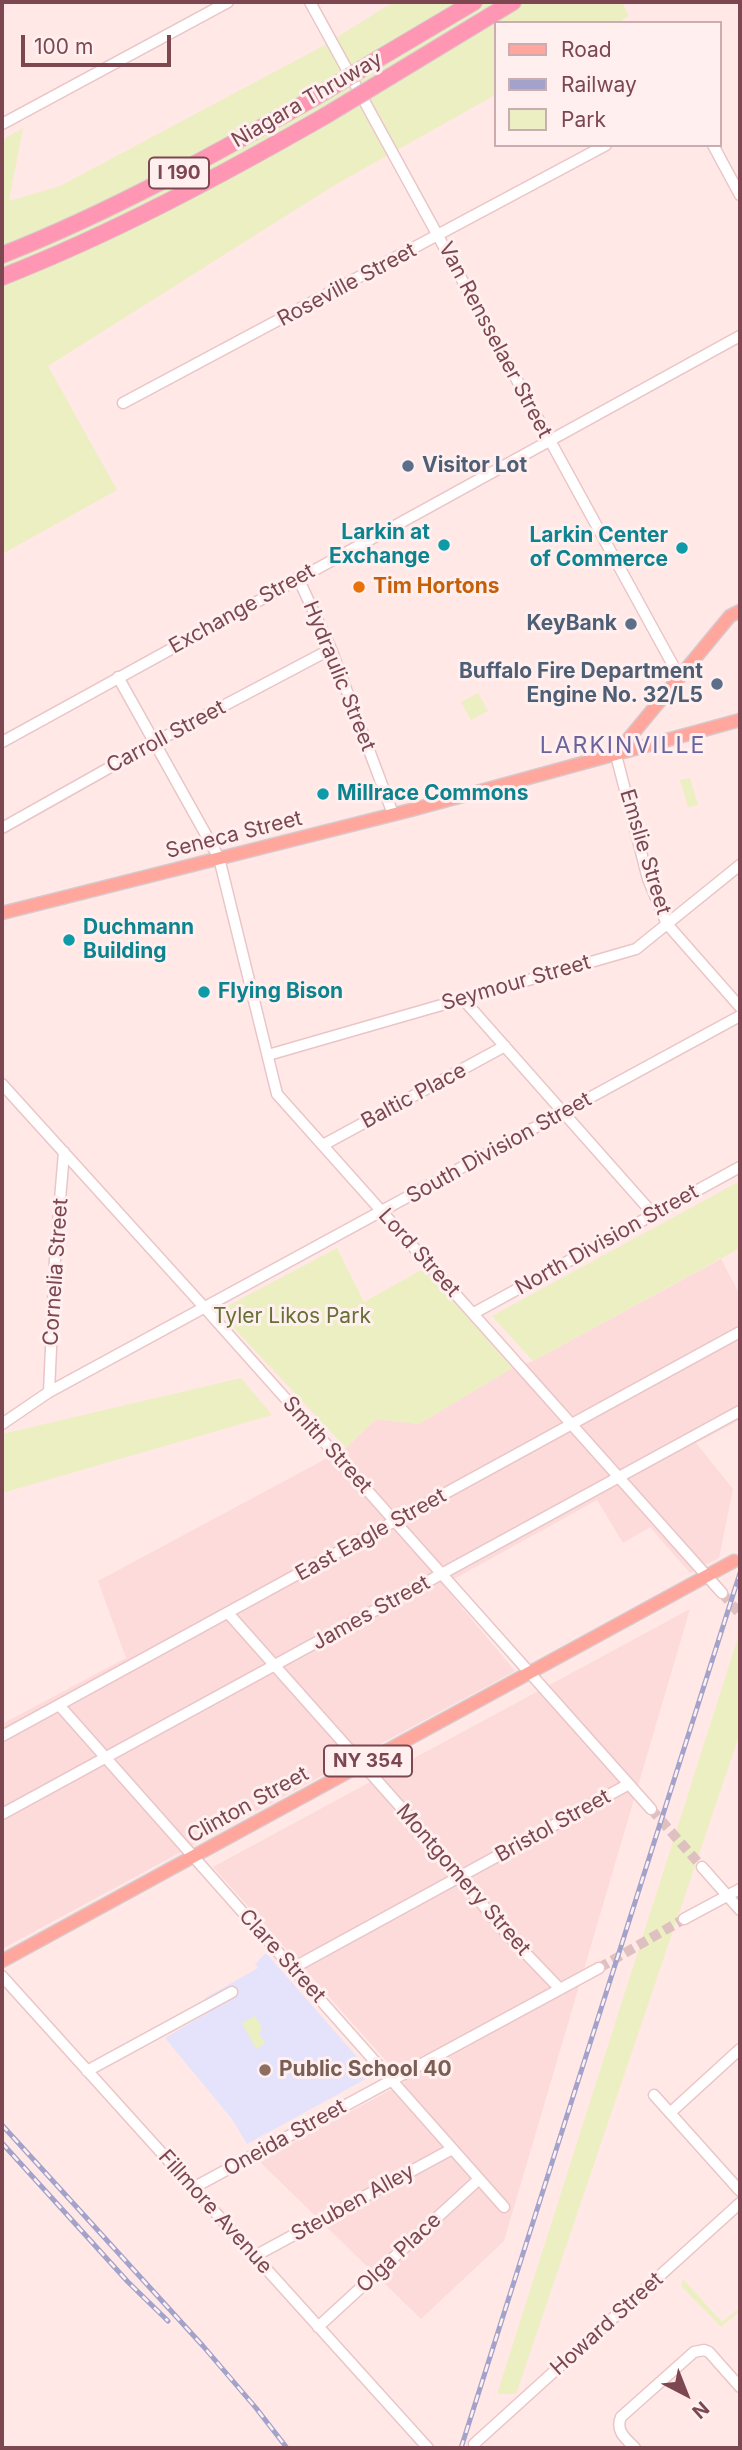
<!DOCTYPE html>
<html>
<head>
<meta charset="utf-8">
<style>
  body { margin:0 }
  #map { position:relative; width:742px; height:2450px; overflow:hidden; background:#ffe8e6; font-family:Inter,sans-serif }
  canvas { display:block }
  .frame { position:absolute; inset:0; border:4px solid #7c4751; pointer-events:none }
  .legend { position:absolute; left:494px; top:21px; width:228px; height:126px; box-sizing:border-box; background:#fff0ef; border:2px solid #cbacb0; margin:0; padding:9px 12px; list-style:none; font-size:21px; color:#7c4751 }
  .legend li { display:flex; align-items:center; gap:14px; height:35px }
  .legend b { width:35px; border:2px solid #cbacb0 }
  .north { position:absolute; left:651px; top:2359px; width:70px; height:70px; -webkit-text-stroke:5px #fff0ef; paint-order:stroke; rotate:138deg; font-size:19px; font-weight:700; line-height:28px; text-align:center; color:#7c4751 }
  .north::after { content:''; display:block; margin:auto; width:24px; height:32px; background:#7c4751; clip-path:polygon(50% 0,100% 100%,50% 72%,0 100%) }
  .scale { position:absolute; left:21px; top:35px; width:150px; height:32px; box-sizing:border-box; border:4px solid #7c4751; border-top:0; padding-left:9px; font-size:21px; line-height:24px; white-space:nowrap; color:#7c4751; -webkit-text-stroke:5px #fff0ef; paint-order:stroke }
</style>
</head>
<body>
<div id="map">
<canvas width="742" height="2450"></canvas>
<div class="frame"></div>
<ul class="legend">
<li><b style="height:9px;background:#ffa69d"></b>Road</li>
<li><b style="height:9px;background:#a2a2cb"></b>Railway</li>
<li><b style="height:19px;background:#ecefc2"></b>Park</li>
</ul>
<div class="north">N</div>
<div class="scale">100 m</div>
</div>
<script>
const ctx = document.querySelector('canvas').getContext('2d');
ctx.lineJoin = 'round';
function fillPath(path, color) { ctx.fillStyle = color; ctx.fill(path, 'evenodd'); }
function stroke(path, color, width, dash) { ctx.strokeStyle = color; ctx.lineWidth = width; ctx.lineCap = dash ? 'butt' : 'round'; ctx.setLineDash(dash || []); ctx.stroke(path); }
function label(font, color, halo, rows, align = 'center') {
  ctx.font = font + ' Inter,sans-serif'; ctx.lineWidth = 6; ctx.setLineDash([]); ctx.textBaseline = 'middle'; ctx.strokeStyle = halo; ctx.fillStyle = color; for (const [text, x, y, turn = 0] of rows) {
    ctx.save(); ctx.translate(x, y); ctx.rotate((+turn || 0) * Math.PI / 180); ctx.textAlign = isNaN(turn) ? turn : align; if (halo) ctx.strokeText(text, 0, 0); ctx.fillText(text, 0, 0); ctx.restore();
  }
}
const residential = new Path2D(`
  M721 1259 740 1295V1420L696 1443 733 1489 719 1558 690 1573 650 1527 623 1543 597 1500 443 1585 515 1671 2 1949V1724L126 1658 98 1581 346 1448 376 1419 419 1424 512 1368 533 1361Z
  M690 1609 504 2241 421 2319 259 2161 405 2082 213 1867Z`);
const education = new Path2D(`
  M266 1953 373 2075 247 2144 232 2119 165 2038 212 2010 205 1998 258 1968 255 1964Z`);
const green = new Path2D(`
  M393 2H622L629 16 617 23H495V95L333 186 48 366 117 490 2 554V140L23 128 9 201 60 186 323 46Z
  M478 693 488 711 471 720 461 702Z
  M690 778 698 805 688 807 680 780Z
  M740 1181V1248L533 1361 492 1316Z
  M337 1248 364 1302 425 1268 512 1368 419 1424 376 1419 346 1448 218 1311Z
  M241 1378 272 1415 2 1493V1434Z
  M740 1631V1733L516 2394H497Z
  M255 2016 262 2028 259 2033 265 2043 256 2049 242 2023Z
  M683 2279 722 2322 740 2307V2311L721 2327 684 2289 681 2285Z`);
const minorTunnel = new Path2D(`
  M722 1593 740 1614
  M651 1809 702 1867
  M599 1968 684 1919`);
const minor = new Path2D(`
  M310 2 680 678
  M2 124 228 2
  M713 145 740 195
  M123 403 606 145
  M298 578 331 649 393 814
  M118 677 219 858 277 1094 722 1593
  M2 742 740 336
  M616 755 648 879 667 924 740 1007
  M2 828 155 742 331 649
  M462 998 654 1215
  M268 1055 636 949 740 865
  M2 1084 204 1307 651 1809
  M323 1145 505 1046
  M474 1313 740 1167
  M49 1392 55 1260 64 1152
  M2 1424 49 1392 740 1016
  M228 1613 413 1821 508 1935 560 1989
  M59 1705 504 2207
  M2 1736 740 1332
  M2 1814 740 1411
  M702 1867 740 1910
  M684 1919 740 1889
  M293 1968 629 1784
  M2 1976 428 2448
  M87 2071 232 1992
  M654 2095 740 2191
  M670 2113 740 2049
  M193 2188 599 1968
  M255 2256 452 2149
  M318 2327 479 2179
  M474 2444 740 2203
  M635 2448C626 2439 615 2431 621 2417L694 2352 704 2350 709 2352 740 2387`);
const major = new Path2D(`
  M616 754 730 616 740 611
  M2 913 411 810 740 720
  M2 1961 734 1561`);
const highway = new Path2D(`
  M383 56 474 2
  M391 76 513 2
  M2 255C111 212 213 155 314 98
  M2 277C114 233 220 176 325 116`);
const rail = new Path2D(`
  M2 2125 203 2346 256 2408 287 2448
  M2 2143 128 2282 168 2321
  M461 2448 740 1573`);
const highwayBridge = new Path2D(`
  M314 98 383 56
  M325 116 391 76`);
const markers = [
  [408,466,7,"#5c6f8a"],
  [444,545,7,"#0f9aa8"],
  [682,548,7,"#0f9aa8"],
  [359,587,7,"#e8710a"],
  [631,624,7,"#5c6f8a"],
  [717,684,7,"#5c6f8a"],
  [323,794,7,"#0f9aa8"],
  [69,940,7,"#0f9aa8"],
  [204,992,7,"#0f9aa8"],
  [265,2070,7,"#8d6e63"]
];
const shields = [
  [179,173,60],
  [368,1761,88]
];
const shieldNames = [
  ["I 190",179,173],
  ["NY 354",368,1761]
];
const streetNames = [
  ["Niagara Thruway",307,100,-30],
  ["Roseville Street",347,285,-28],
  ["Van Rensselaer Street",495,340,62],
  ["Exchange Street",242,609,-29],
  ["Hydraulic Street",339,676,68],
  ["Carroll Street",166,737,-28],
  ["Seneca Street",234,835,-14],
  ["Emslie Street",645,852,73],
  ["Seymour Street",516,983,-16],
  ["Baltic Place",414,1096,-28],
  ["South Division Street",499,1148,-29],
  ["North Division Street",607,1240,-29],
  ["Lord Street",419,1253,48],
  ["Cornelia Street",56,1272,-86],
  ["Smith Street",327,1445,48],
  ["East Eagle Street",371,1535,-29],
  ["James Street",371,1613,-29],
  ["Clinton Street",248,1805,-29],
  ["Bristol Street",553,1826,-29],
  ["Montgomery Street",463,1880,49],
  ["Clare Street",282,1956,48],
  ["Oneida Street",285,2138,-29],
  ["Steuben Alley",353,2203,-29],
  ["Fillmore Avenue",215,2212,48],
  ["Olga Place",399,2253,-43],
  ["Howard Street",607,2324,-42]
];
const serviceNames = [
  ["Visitor Lot",422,466,"left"],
  ["KeyBank",617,624],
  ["Buffalo Fire Department",703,672],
  ["Engine No. 32/L5",703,696]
];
const cultureNames = [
  ["Larkin at",430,533,"right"],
  ["Exchange",430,557,"right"],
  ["Larkin Center",668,536,"right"],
  ["of Commerce",668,560,"right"],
  ["Millrace Commons",337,794],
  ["Duchmann",83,928],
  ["Building",83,952],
  ["Flying Bison",218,992]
];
const foodNames = [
  ["Tim Hortons",373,587]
];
const parkNames = [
  ["Tyler Likos Park",292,1317]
];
const educationNames = [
  ["Public School 40",279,2070]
];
const neighbourhoodNames = [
  ["LARKINVILLE",623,746]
];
fillPath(residential, '#fcdbda');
fillPath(education, '#e5e3fb');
fillPath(green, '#ecefc2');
stroke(minorTunnel, '#dec0c1', 10, [10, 5]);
stroke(minor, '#eac5c7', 13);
stroke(major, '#d8c8cb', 15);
stroke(highway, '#d8c8cb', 18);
stroke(minor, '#fff', 10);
stroke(major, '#ffa69d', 12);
stroke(highway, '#ff97b4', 16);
stroke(rail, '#a2a2cb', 5);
stroke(rail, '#fff0ef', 2.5, [8]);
stroke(highwayBridge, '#d8c8cb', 18, []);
stroke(highwayBridge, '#ff97b4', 16);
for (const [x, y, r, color] of markers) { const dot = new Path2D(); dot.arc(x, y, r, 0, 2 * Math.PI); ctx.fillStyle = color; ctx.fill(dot); stroke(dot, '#fff0ef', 2.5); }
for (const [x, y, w] of shields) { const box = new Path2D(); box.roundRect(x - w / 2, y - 15.5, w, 31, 5); ctx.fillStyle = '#fff0ef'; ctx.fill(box); stroke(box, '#7c4751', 2); }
label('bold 19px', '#7c4751', null, shieldNames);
label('21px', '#7c4751', '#fff0ef', streetNames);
label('bold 21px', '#4e5e75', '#fff0ef', serviceNames, 'right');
label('bold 21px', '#0d838f', '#fff0ef', cultureNames, 'left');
label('bold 21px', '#c56008', '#fff0ef', foodNames, 'left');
label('21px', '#667036', '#fff0ef', parkNames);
label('bold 21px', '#785e54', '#fff0ef', educationNames, 'left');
ctx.letterSpacing = '2px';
label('23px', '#6a639f', '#fff0ef', neighbourhoodNames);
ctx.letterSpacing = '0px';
</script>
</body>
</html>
